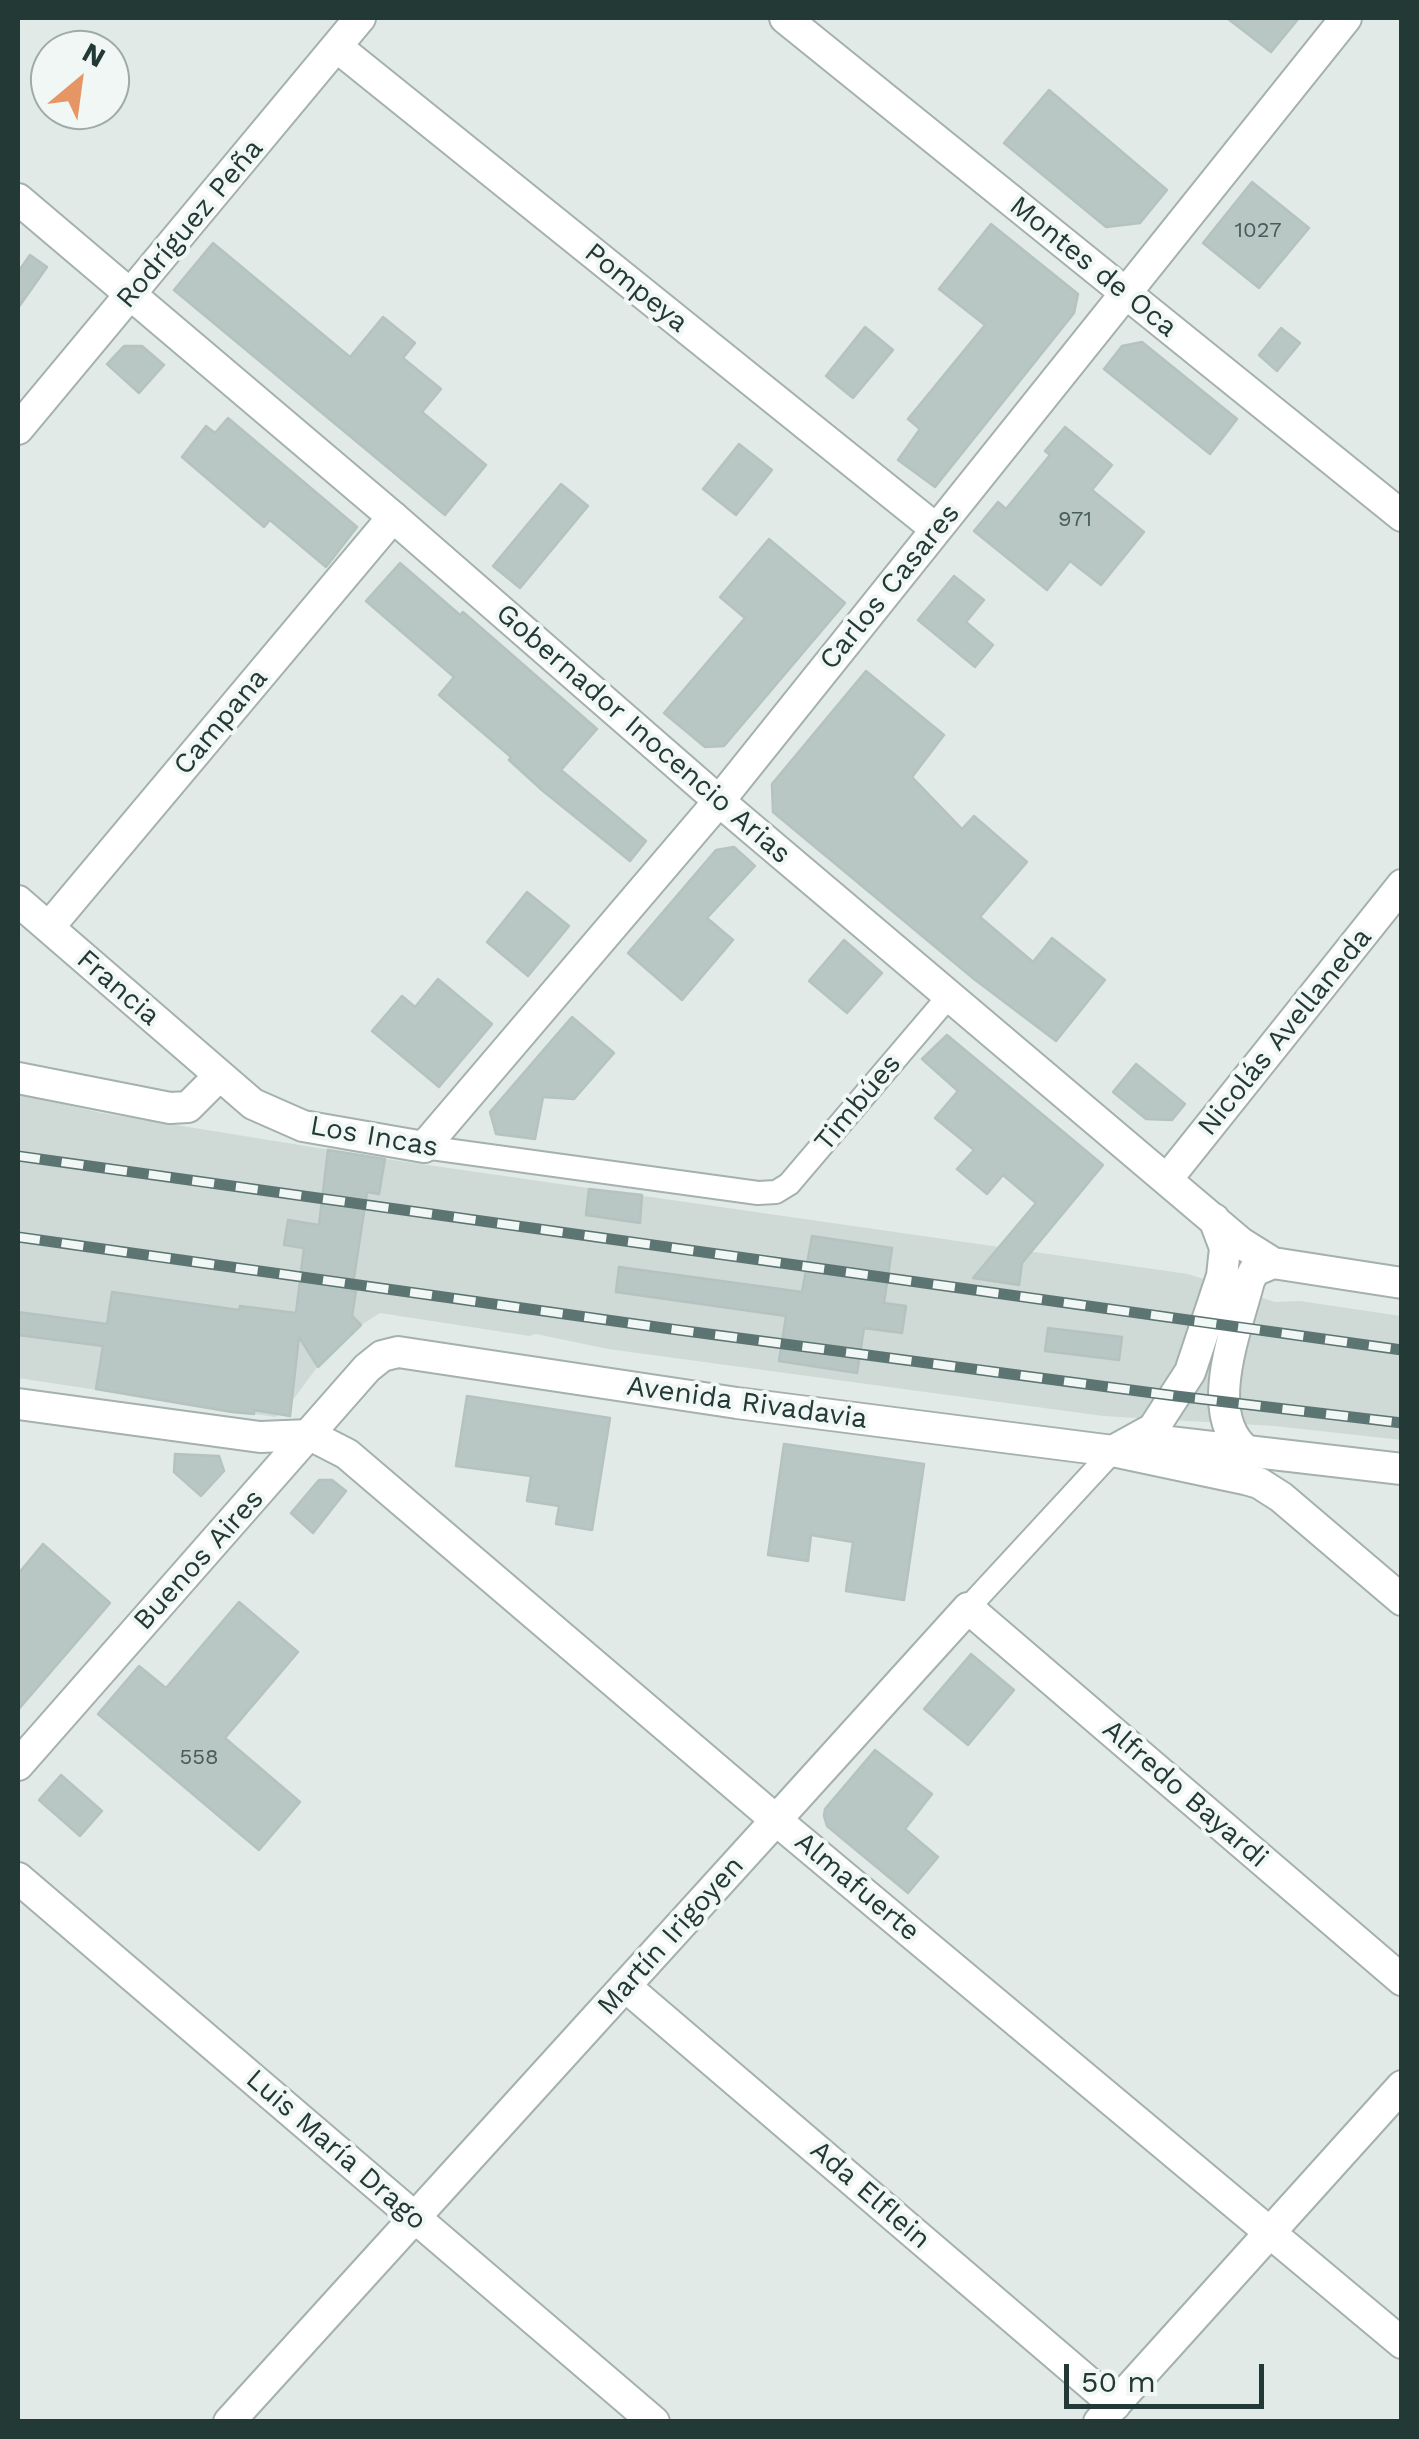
<!DOCTYPE html>
<html>
<head>
<meta charset="utf-8">
<style>
  body { margin:0 }
  #map { position:relative; width:1419px; height:2439px; overflow:hidden; background:#e1eae7; font-family:"Work Sans",sans-serif }
  canvas { display:block }
  .frame { position:absolute; inset:0; border:20px solid #233936; pointer-events:none }
  .north { position:absolute; left:30px; top:30px; width:100px; height:100px; box-sizing:border-box; background:#f1f7f5; border:2px solid #9faba9; border-radius:50%; rotate:29deg; font-size:28px; font-weight:700; line-height:40px; text-align:center; color:#233936 }
  .north::after { content:''; display:block; margin:auto; width:35px; height:45px; background:#e59664; clip-path:polygon(50% 0,100% 100%,50% 72%,0 100%) }
  .scale { position:absolute; left:1064px; top:2364px; width:200px; height:45px; box-sizing:border-box; border:5px solid #233936; border-top:0; padding-left:12px; font-size:30px; line-height:35px; white-space:nowrap; color:#233936; -webkit-text-stroke:8px #f1f7f5; paint-order:stroke }
</style>
</head>
<body>
<div id="map">
<canvas width="1419" height="2439"></canvas>
<div class="frame"></div>
<div class="north">N</div>
<div class="scale">50 m</div>
</div>
<script>
const ctx = document.querySelector('canvas').getContext('2d');
ctx.lineJoin = 'round';
function fillPath(path, color) { ctx.fillStyle = color; ctx.fill(path, 'evenodd'); }
function stroke(path, color, width, dash) { ctx.strokeStyle = color; ctx.lineWidth = width; ctx.lineCap = dash ? 'butt' : 'round'; ctx.setLineDash(dash || []); ctx.stroke(path); }
function label(font, color, halo, rows, align = 'center') {
  ctx.font = font + ' "Work Sans",sans-serif'; ctx.lineWidth = 8; ctx.setLineDash([]); ctx.textBaseline = 'middle'; ctx.strokeStyle = halo; ctx.fillStyle = color; for (const [text, x, y, turn = 0] of rows) {
    ctx.save(); ctx.translate(x, y); ctx.rotate((+turn || 0) * Math.PI / 180); ctx.textAlign = isNaN(turn) ? turn : align; if (halo) ctx.strokeText(text, 0, 0); ctx.fillText(text, 0, 0); ctx.restore();
  }
}
const built = new Path2D(`
  M18 1094 102 1113 386 1159 1188 1274 1275 1302 1300 1301 1401 1316 1402 1440 1274 1426 1103 1416 608 1349 536 1334 529 1336 380 1313 361 1325 318 1366 284 1412 275 1417 18 1378Z`);
const building = new Path2D(`
  M1227 18H1299L1271 52Z
  M1049 90 1167 190 1140 223 1106 227 1004 143Z
  M1252 182 1309 228 1259 288 1203 243Z
  M991 224 1078 294 1074 313 935 487 898 460 920 429 908 419 985 325 939 289Z
  M213 243 350 357 383 317 415 343 403 358 441 389 422 412 486 465 445 515 174 290Z
  M30 255 47 267 18 308V272Z
  M865 327 893 350 853 398 826 376Z
  M1281 328 1300 343 1277 371 1259 355Z
  M1142 342 1237 419 1210 454 1104 369 1122 346Z
  M124 346H142L164 365 139 393 107 364Z
  M228 418 357 527 326 567 270 520 264 527 182 457 206 426 215 433Z
  M1065 427 1112 465 1092 490 1144 532 1101 585 1070 561 1047 590 974 531 998 502 1006 509 1050 455 1045 451Z
  M739 444 772 470 736 515 703 489Z
  M561 484 588 506 520 588 493 566Z
  M769 539 845 603 724 746 705 747 664 713 745 618 720 597Z
  M400 563 460 615 463 612 597 729 561 770 646 841 630 861 543 791 509 760 511 757 439 695 454 677 366 601Z
  M954 576 984 600 966 622 993 645 975 667 918 620Z
  M866 671 944 735 912 777 962 829 974 816 1027 862 980 917 1033 962 1052 938 1105 980 1056 1041 974 979 773 812 772 784Z
  M734 847 755 866 707 918 733 940 682 1000 628 953 716 850Z
  M527 892 569 926 528 976 487 942Z
  M844 940 882 973 847 1013 809 981Z
  M438 979 492 1024 439 1087 372 1031 402 996 415 1007Z
  M572 1017 614 1053 574 1099 543 1097 535 1139 496 1134 490 1112Z
  M947 1035 1103 1165 1022 1263 1019 1285 973 1278 1036 1203 1003 1175 987 1194 957 1169 974 1150 935 1118 958 1091 922 1059Z
  M1136 1064 1185 1104 1172 1120 1146 1119 1113 1092Z
  M328 1150 385 1159 379 1194 367 1192 352 1291H356L352 1316 361 1325 318 1367 299 1337 290 1416 254 1410V1414L232 1412 96 1389 103 1346 18 1335V1312L107 1324 112 1292 239 1310 240 1306 296 1313 304 1248 284 1245 288 1220 319 1225Z
  M589 1189 642 1195 640 1223 586 1215Z
  M812 1236 892 1248 884 1303 906 1306 902 1333 864 1328 857 1373 779 1361 786 1316 616 1292 619 1267 802 1292Z
  M1048 1328 1122 1337 1119 1360 1045 1351Z
  M467 1396 610 1418 592 1530 556 1524 559 1506 527 1501 531 1476 456 1466Z
  M784 1444 924 1464 904 1600 846 1591 853 1542 811 1535 808 1561 768 1555Z
  M175 1454 219 1456 224 1471 201 1496 174 1472Z
  M319 1480H332L346 1491 313 1533 291 1513Z
  M43 1544 110 1603 18 1710V1574Z
  M239 1602 298 1652 225 1738 300 1802 259 1850 98 1714 139 1666 166 1688Z
  M971 1654 1014 1690 968 1745 924 1709Z
  M875 1750 932 1794 905 1829 938 1857 908 1893 827 1826 824 1816 825 1809Z
  M61 1775 102 1811 80 1836 39 1800Z`);
const pedestrian = new Path2D(`
  M424 1147 758 1193 776 1192 789 1184 949 996
  M968 1608 1113 1451`);
const minor = new Path2D(`
  M785 18 1402 516
  M337 47 936 529
  M18 429 360 18
  M18 901 253 1104 303 1126 424 1147 719 801 1346 18
  M49 927 393 517
  M18 1078 170 1108 188 1107 219 1076
  M1168 1178 1402 885
  M18 1404 260 1437 310 1435 347 1454 776 1820 1402 2343
  M1117 1451 1169 1442 1402 1469
  M776 1820 968 1608 1402 1980
  M18 1878 654 2422
  M625 1986 1115 2405
  M1099 2422 1402 2086`);
const tertiary = new Path2D(`
  M18 199 393 517 719 801 1241 1243 1273 1263 1402 1283
  M1113 1451 1153 1429 1190 1372 1222 1276 1225 1248 1214 1219
  M1248 1452C1200 1417 1237 1329 1249 1281L1254 1271 1273 1263
  M18 1765 367 1368 382 1356 398 1352 737 1403 1113 1451 1245 1479 1259 1483 1281 1497 1402 1600
  M229 2422 776 1820`);
const rail = new Path2D(`
  M18 1156 1402 1350
  M18 1237 671 1329 1176 1396 1402 1423`);
const numberNames = [
  ["1027",1258,231],
  ["971",1075,520],
  ["558",199,1758]
];
const streetNames = [
  ["Rodríguez Peña",190,224,-50],
  ["Montes de Oca",1093,267,39],
  ["Pompeya",636,288,39],
  ["Carlos Casares",890,587,-51],
  ["Campana",221,722,-50],
  ["Gobernador Inocencio Arias",643,734,41],
  ["Francia",118,988,41],
  ["Nicolás Avellaneda",1285,1032,-51],
  ["Timbúes",858,1103,-50],
  ["Los Incas",374,1137,10],
  ["Avenida Rivadavia",747,1403,8],
  ["Buenos Aires",199,1560,-48],
  ["Alfredo Bayardi",1185,1794,41],
  ["Almafuerte",857,1887,40],
  ["Martín Irigoyen",671,1936,-48],
  ["Luis María Drago",336,2150,41],
  ["Ada Elflein",870,2195,41]
];
fillPath(built, '#cfdad6');
fillPath(building, '#b9c7c4');
stroke(building, '#b4c3bf', 2.5);
stroke(pedestrian, '#a4b1ae', 26);
stroke(minor, '#a4b1ae', 34);
stroke(tertiary, '#a4b1ae', 34);
stroke(pedestrian, '#fff', 22);
stroke(minor, '#fff', 30);
stroke(tertiary, '#fff', 30);
stroke(rail, '#5d7572', 11);
stroke(rail, '#f1f7f5', 8, [22]);
label('22px', '#485c5a', null, numberNames);
label('28px', '#233936', '#f1f7f5', streetNames);
</script>
</body>
</html>
